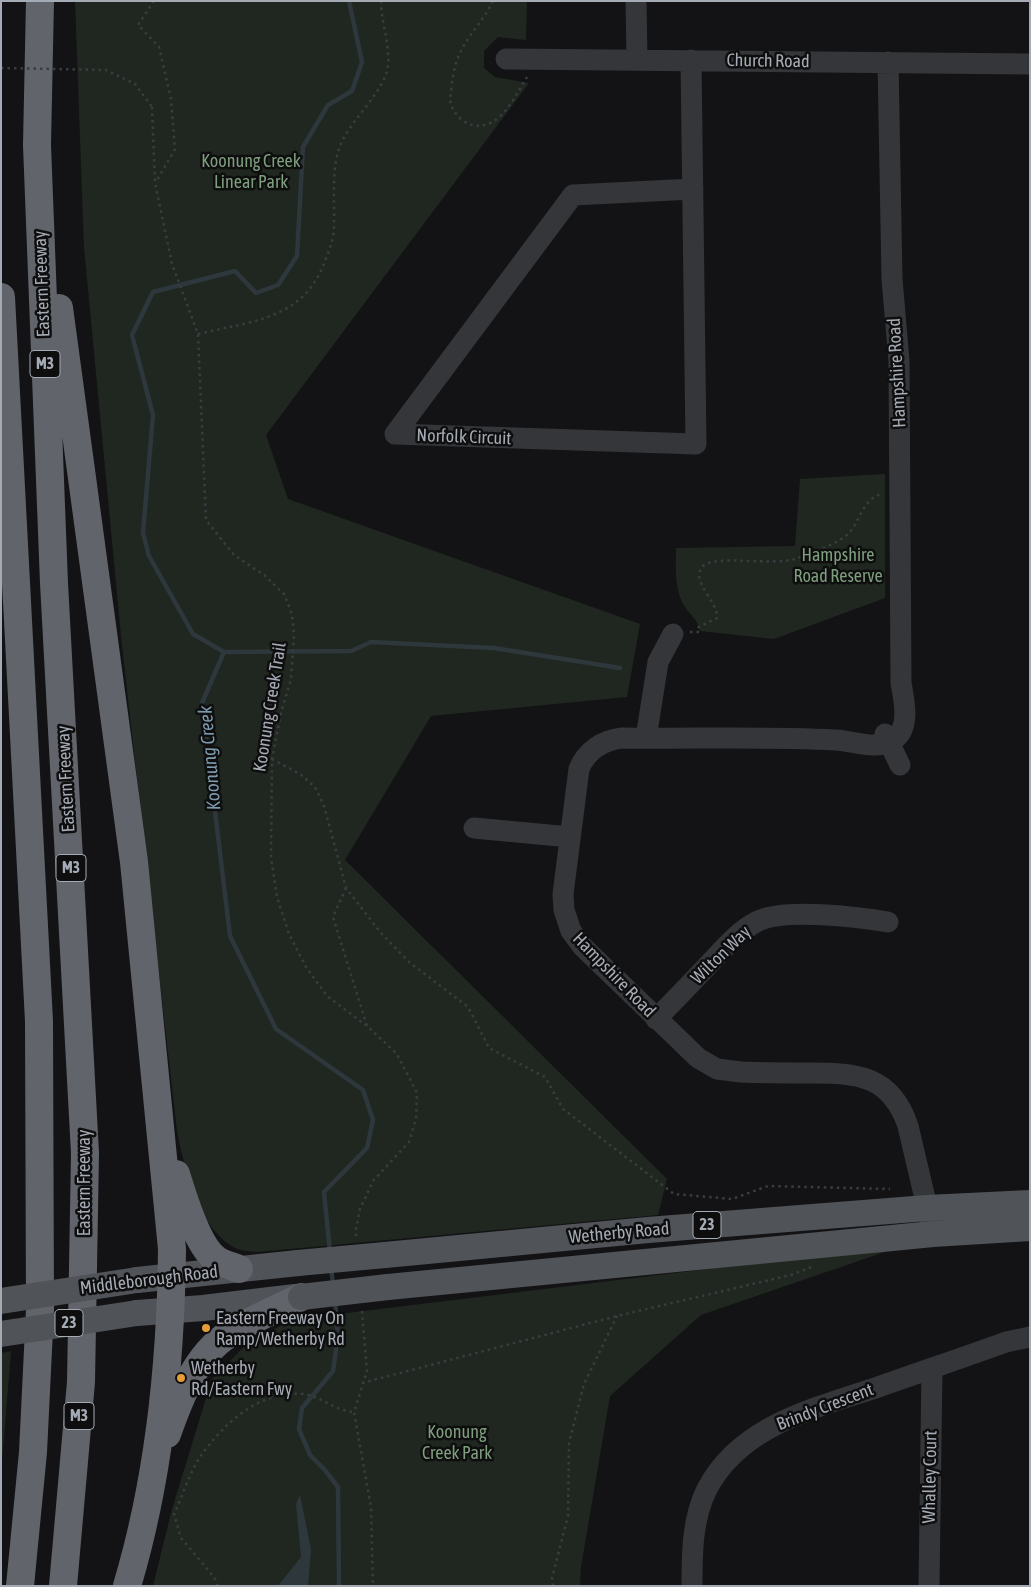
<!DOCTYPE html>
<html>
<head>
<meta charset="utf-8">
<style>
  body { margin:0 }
  #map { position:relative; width:1031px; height:1587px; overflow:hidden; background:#131315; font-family:"Asap Condensed",sans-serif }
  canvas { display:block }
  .frame { position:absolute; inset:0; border:2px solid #a5abb4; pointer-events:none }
</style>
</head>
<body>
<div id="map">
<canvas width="1031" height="1587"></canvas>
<div class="frame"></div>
</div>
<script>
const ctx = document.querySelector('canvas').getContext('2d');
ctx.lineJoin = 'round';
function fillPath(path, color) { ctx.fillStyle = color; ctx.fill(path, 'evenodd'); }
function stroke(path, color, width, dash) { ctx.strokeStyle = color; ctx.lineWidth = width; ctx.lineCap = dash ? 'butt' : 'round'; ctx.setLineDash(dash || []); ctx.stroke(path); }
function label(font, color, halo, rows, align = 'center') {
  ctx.font = font + ' "Asap Condensed",sans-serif'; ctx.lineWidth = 5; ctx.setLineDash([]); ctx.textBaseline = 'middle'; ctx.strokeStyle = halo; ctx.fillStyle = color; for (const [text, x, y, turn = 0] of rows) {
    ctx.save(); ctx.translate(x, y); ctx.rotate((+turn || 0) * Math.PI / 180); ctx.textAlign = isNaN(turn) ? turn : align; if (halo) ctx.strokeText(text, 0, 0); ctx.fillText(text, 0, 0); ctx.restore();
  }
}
const green = new Path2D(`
  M75 1H527L526 40 498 37 484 51V68L495 77 529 83 266 435 288 499 640 624 627 697 431 716 345 860 667 1179 658 1215 257 1252C250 1251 241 1251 235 1248 199 1230 184 1167 177 1131L122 646 84 247Z
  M885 474V598L774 639 700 631C698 620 691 616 685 607 674 589 676 569 676 548L795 546 800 479Z
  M905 1245 701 1315 610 1396 581 1567 580 1586H153L172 1509 212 1379 244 1347 290 1320Z
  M11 1351 1 1474V1353Z`);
const water = new Path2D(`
  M300 1495 311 1549 308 1586H278L301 1557 296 1504Z`);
const stream = new Path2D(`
  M224 652 351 651 371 642 494 648 620 668
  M330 1252 324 1192 367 1148 373 1120 363 1090 276 1029 230 936 202 703 224 652 193 634 149 556 143 533 153 415 132 335 153 292 235 271 256 293 278 285 297 256 303 147 328 105 352 91 362 62 349 1
  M331 1267 333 1284
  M335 1302 338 1336 333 1371 302 1408 299 1429 310 1455 324 1469 338 1487 339 1586`);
const path = new Path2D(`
  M154 1 138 25 159 47 171 99 175 149 156 182
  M493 1C482 24 461 41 455 67 453 74 449 100 451 105 457 120 472 130 488 124 505 118 518 92 527 77
  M152 107 155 183 172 264 198 334 206 520 234 555 264 575 284 594 292 614 294 634 291 679 281 713 272 759 271 858 277 897 289 934 306 967 327 996 368 1027 397 1054 417 1093 416 1118 409 1142 373 1181 360 1209 356 1229V1238
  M198 334C251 321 304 320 325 261 330 249 334 238 334 225 335 200 331 169 340 146 349 121 386 91 388 65 390 44 381 22 381 1
  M690 632H698L697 628 717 618C719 602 689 581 703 566 716 554 775 567 798 558 811 553 840 543 849 533 861 520 863 497 883 494
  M272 759 300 774 315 787 324 806 346 888 381 933 409 962 468 1007 489 1048 545 1077 563 1109 674 1194 732 1199 768 1186 890 1189
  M346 888 333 917 367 1026
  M362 1311 367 1371 354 1412 371 1507 373 1586
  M362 1383 617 1316 791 1275 811 1267
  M218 1586 214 1577 181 1538 174 1514C183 1495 190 1471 202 1454 226 1422 260 1390 303 1394 319 1395 335 1411 354 1412
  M553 1586 552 1578 568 1516 569 1443 584 1384 617 1316`);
const minor = new Path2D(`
  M636 1 637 60
  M506 59 1030 64
  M691 60 696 444 395 434 573 195 693 189
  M888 62 892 279 899 361 901 683C904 700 911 729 893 740 875 751 855 741 836 740 765 736 693 739 622 738 603 740 586 751 579 769L563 894 564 910 571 931 583 947 698 1058 717 1069 741 1072C764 1073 787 1073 810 1073 857 1073 891 1075 908 1126L931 1224
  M885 734 900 765
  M646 738 658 662 673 634
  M474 828 570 837
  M656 1019C675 1000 694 980 712 961 726 946 740 930 758 921 786 908 858 917 888 922
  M692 1586C692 1553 692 1519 707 1489 741 1424 817 1408 881 1386 923 1371 965 1357 1006 1342L1030 1337
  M929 1586 932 1368`);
const major = new Path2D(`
  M385 1255 648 1230 927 1208 1030 1203
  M137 1280 298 1263
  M388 1287 933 1234 1030 1228
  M137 1313 203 1308 295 1297`);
const highway = new Path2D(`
  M40 1 37 145 54 583 85 1153 81 1382 63 1586
  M1 297 39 1021 40 1309 33 1452 20 1586
  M59 308 134 862 172 1249C171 1360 159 1479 127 1586
  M176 1174C183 1196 197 1247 217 1260 223 1264 232 1266 239 1269
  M167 1434C179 1400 196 1354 229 1334 251 1319 277 1309 301 1297`);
const pathBridge = new Path2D(`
  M1 68 106 70 135 84 152 107`);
const majorBridge = new Path2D(`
  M298 1263 385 1255
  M301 1297 388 1287
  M1 1301 137 1280
  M1 1334 137 1313`);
const markers = [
  [206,1328,5,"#e59d3a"],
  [181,1378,5,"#e59d3a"]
];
const shields = [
  [45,364,30],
  [71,868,30],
  [707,1225,28],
  [69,1323,28],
  [79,1416,30]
];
const shieldNames = [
  ["M3",45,364],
  ["M3",71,868],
  ["23",707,1225],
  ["23",69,1323],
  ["M3",79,1416]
];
const streetNames = [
  ["Church Road",768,61,1],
  ["Eastern Freeway",42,284,-92],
  ["Hampshire Road",897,373,-93],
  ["Norfolk Circuit",464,437,2],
  ["Koonung Creek Trail",270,707,-81],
  ["Eastern Freeway",66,779,-93],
  ["Wilton Way",721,955,-44],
  ["Hampshire Road",614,975,46],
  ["Eastern Freeway",84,1183,-90],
  ["Wetherby Road",619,1233,-5],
  ["Middleborough Road",149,1280,-7],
  ["Brindy Crescent",825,1407,-21],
  ["Whalley Court",930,1477,-89]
];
const parkNames = [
  ["Koonung Creek",251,161],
  ["Linear Park",251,182],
  ["Hampshire",838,555],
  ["Road Reserve",838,576],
  ["Koonung",457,1432],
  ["Creek Park",457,1453]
];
const poiNames = [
  ["Eastern Freeway On",216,1318],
  ["Ramp/Wetherby Rd",216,1339],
  ["Wetherby",191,1368],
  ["Rd/Eastern Fwy",191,1389]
];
const waterNames = [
  ["Koonung Creek",210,758,-95]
];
fillPath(green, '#202720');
fillPath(water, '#2d373c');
stroke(stream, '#2d373c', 4.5);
stroke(path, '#3a3c40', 2.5, [2.5, 4]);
stroke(minor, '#343639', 21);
stroke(major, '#505358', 26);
stroke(highway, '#61646a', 28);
stroke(pathBridge, '#3a3c40', 2.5, [2.5, 4]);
stroke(majorBridge, '#505358', 26);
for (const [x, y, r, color] of markers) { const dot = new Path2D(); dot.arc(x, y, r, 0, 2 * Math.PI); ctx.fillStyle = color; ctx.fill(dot); stroke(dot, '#0e0e0f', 2); }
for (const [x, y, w] of shields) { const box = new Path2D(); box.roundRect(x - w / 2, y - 13.5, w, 27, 4); ctx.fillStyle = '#0e0e0f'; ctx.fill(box); stroke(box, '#a5abb4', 1); }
label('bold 16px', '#a5abb4', null, shieldNames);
label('18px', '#a5abb4', '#0e0e0f', streetNames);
label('18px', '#7e9e7e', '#0e0e0f', parkNames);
label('18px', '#a5abb4', '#0e0e0f', poiNames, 'left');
label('italic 19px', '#7e9bad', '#0e0e0f', waterNames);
</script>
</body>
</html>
